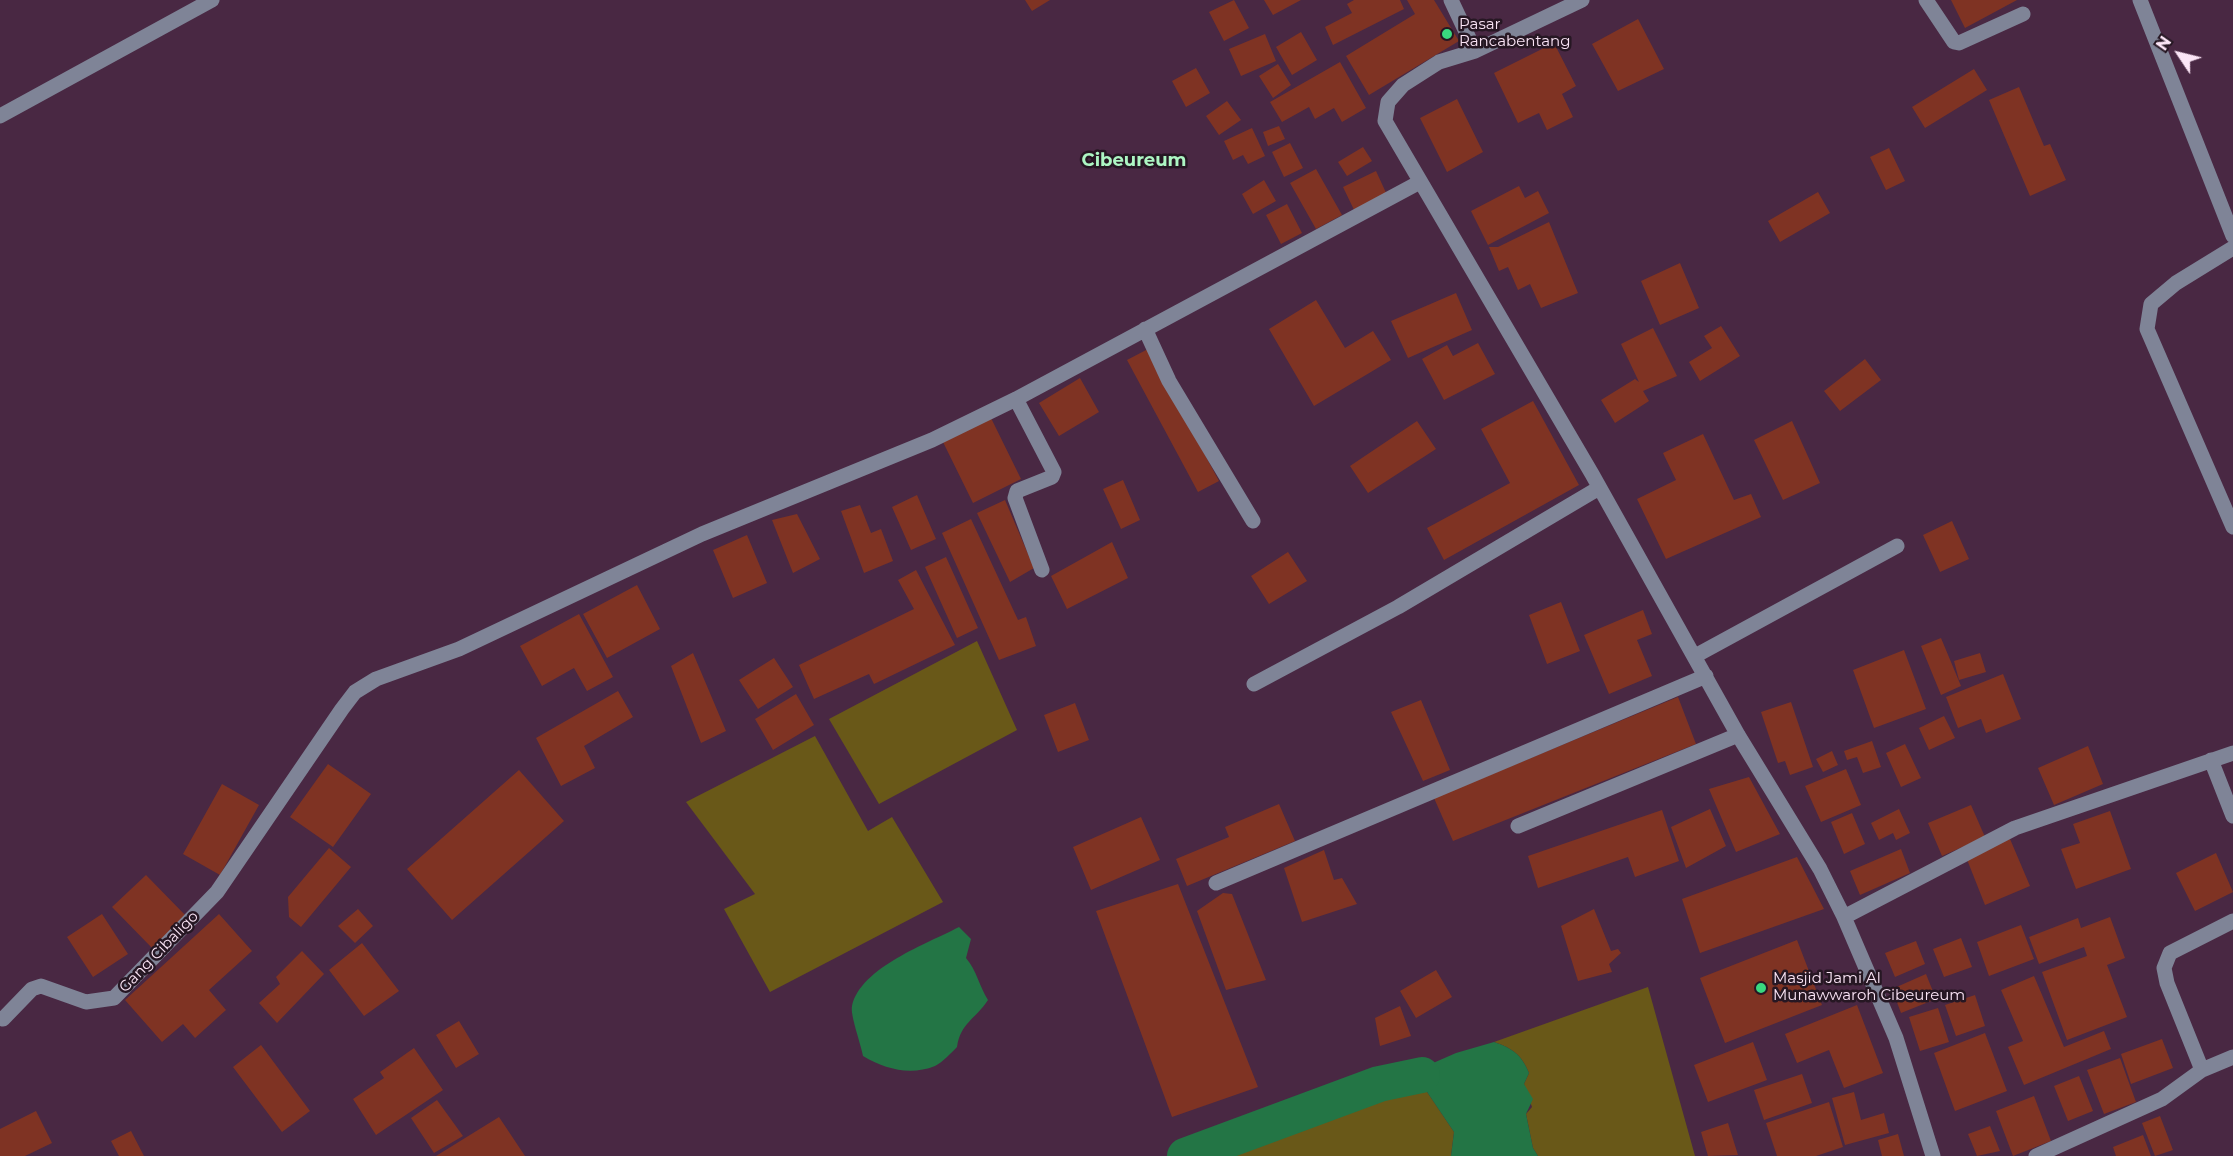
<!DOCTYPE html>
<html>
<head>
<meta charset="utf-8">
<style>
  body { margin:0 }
  #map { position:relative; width:2233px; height:1156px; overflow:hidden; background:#492843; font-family:Montserrat,sans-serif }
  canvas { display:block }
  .north { position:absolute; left:2149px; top:24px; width:60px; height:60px; -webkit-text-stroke:4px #261723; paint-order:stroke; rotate:305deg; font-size:16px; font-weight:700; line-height:24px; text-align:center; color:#fbe5f6 }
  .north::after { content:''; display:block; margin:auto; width:21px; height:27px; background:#fbe5f6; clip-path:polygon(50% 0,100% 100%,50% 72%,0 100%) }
</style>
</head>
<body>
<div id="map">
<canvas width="2233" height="1156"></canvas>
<div class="north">N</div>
</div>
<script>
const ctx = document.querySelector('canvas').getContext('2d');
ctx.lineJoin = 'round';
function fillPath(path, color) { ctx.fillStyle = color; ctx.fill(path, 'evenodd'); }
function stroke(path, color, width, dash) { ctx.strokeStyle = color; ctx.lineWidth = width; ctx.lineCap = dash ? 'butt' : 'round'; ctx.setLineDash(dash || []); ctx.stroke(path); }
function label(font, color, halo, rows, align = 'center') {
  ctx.font = font + ' Montserrat,sans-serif'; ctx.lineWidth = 5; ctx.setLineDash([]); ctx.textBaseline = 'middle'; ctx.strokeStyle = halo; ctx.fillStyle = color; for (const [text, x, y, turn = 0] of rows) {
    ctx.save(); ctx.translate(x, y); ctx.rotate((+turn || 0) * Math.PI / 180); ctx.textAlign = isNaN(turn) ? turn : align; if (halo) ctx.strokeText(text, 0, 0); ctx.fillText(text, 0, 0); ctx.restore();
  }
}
const green = new Path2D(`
  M977 641 1017 730 879 804 829 719Z
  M815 736 868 831 892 817 943 902 770 992 724 909 755 894 686 802Z
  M1648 987 1695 1156H1538L1533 1148 1526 1114 1532 1107 1524 1084 1529 1073C1522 1055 1512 1048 1494 1042Z
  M1422 1075 1421 1083 1454 1132 1451 1156H1227Z`);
const water = new Path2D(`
  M959 927 971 939 966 958C977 971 979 986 988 1000 975 1020 961 1022 957 1047 951 1053 943 1062 935 1066 910 1076 885 1069 863 1056 861 1044 850 1015 852 1006 861 967 927 944 959 927Z
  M1494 1042C1512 1048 1522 1055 1529 1073L1524 1084 1533 1099 1526 1114 1533 1148 1538 1156H1451L1454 1132 1421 1083 1424 1067 1456 1053Z`);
const canal = new Path2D(`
  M1185 1156 1379 1084 1422 1075`);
const building = new Path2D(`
  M1025 0H1050L1032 11Z
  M1234 0 1249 28 1224 41 1209 12Z
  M1264 0H1301L1273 15Z
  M1354 0H1400L1404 9 1333 45 1325 27 1352 13 1347 4Z
  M1407 0H1434L1459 41 1369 95 1346 56 1415 14Z
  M1951 0H2017L1965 28Z
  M1638 19 1664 69 1618 91 1592 44Z
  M1301 32 1317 60 1292 75 1276 47Z
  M1265 34 1276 61 1241 76 1229 49Z
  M1554 43 1576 86 1562 94 1573 117 1547 130 1539 113 1518 123 1494 73Z
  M1340 62 1366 108 1342 122 1334 108 1315 119 1309 107 1282 122 1270 102Z
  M1278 64 1291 85 1273 98 1259 76Z
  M1196 68 1210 93 1186 107 1172 81Z
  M1974 69 1987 90 1925 128 1912 107Z
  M2019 87 2044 146 2050 144 2066 180 2030 196 1989 100Z
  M1457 99 1483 152 1447 172 1420 118Z
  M1227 101 1241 120 1219 135 1206 116Z
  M1279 126 1285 139 1268 146 1263 132Z
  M1252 128 1265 156 1248 164 1243 155 1233 160 1224 141Z
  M1290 143 1303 168 1284 177 1272 152Z
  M1363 147 1372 161 1347 176 1338 162Z
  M1889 148 1905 181 1886 190 1870 157Z
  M1316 169 1342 215 1316 229 1290 183Z
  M1376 171 1388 197 1356 214 1343 187Z
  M1264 180 1276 201 1253 214 1242 194Z
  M1519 186 1525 198 1538 191 1549 213 1488 245 1471 211Z
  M1818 192 1830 213 1780 242 1768 221Z
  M1287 204 1302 233 1281 244 1266 215Z
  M1549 222 1578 293 1541 308 1530 284 1518 290 1508 267 1499 271 1489 247H1498Z
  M1680 263 1699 308 1660 325 1641 281Z
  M1456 293 1472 330 1408 358 1391 321Z
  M1316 300 1345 348 1373 331 1391 360 1314 406 1269 329Z
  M1721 326 1740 356 1700 381 1689 362 1712 348 1704 336Z
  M1653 328 1677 376 1643 391 1649 401 1615 423 1601 400 1635 379 1639 382 1621 344Z
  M1478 343 1495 374 1444 400 1422 359 1447 345 1453 356Z
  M1148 349 1219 481 1198 492 1127 360Z
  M1865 359 1881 380 1840 411 1824 391Z
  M1080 378 1099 412 1059 436 1039 403Z
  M1533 401 1579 485 1444 560 1427 528 1510 483 1481 429Z
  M991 418 1021 479 973 503 943 442Z
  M1417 421 1436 449 1368 493 1350 466Z
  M1792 421 1820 483 1783 500 1754 440Z
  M1703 434 1734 500 1751 494 1761 517 1666 559 1637 499 1676 480 1663 453Z
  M1123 480 1140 520 1121 529 1103 489Z
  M917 495 936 539 911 550 892 507Z
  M1005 500 1034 568 1010 582 977 513Z
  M860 505 871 533 881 529 893 561 864 573 841 511Z
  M797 514 820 559 793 573 772 520Z
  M971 519 1018 620 1026 617 1036 646 999 660 942 533Z
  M1952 521 1969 559 1940 572 1923 535Z
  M747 535 767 583 733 598 713 550Z
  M1112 542 1128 578 1067 609 1051 576Z
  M1288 552 1307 581 1269 604 1251 576Z
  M946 557 978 628 957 638 925 567Z
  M916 570 955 645 874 684 869 674 814 699 799 665 914 609 898 580Z
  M637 585 660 629 607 658 583 614Z
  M1561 602 1580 651 1547 664 1529 615Z
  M1643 610 1652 634 1637 640 1652 676 1609 694 1584 635Z
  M579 614 613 677 587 691 574 668 542 686 520 646Z
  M1941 638 1961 686 1941 695 1921 646Z
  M1904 650 1926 709 1874 728 1853 670Z
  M693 653 726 731 701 743 671 666Z
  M1980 653 1986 672 1959 680 1954 661Z
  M774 658 793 687 758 709 739 680Z
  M2003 674 2021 719 1986 733 1981 719 1958 728 1946 697Z
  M618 691 633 717 584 746 595 768 561 786 536 738Z
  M796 694 814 725 773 750 755 719Z
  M1678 697 1696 744 1453 841 1434 798Z
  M1421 700 1450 770 1423 781 1391 712Z
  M1791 702 1813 767 1790 775 1785 761 1778 763 1761 712Z
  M1075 703 1089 740 1058 752 1044 715Z
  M1944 716 1955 738 1929 750 1919 728Z
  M1872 741 1881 767 1863 773 1857 757 1847 760 1844 751Z
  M1905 744 1921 778 1901 787 1886 753Z
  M2088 746 2103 784 2054 805 2038 768Z
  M1832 751 1838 765 1823 772 1816 759Z
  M328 764 371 794 333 847 290 817Z
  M1846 769 1861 805 1821 822 1805 786Z
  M519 770 564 821 452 920 407 869Z
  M1749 777 1780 834 1736 852 1709 789Z
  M222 784 259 805 220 875 183 854Z
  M1279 804 1295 841 1187 886 1176 859 1229 837 1225 827Z
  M1971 805 1985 837 1942 856 1928 823Z
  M1710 809 1726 846 1686 868 1671 827Z
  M1899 809 1910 833 1896 840 1893 833 1879 840 1871 823Z
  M1662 810 1679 861 1635 877 1628 857 1538 888 1528 856Z
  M2110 811 2131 869 2076 889 2061 849 2080 843 2073 824Z
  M1852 813 1865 844 1844 854 1831 822Z
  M1141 817 1160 860 1091 890 1073 847Z
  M2010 839 2030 886 1985 905 1966 857Z
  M329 848 351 867 301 927 289 917 288 897Z
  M1901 849 1910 873 1860 895 1850 871Z
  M1324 850 1334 880 1342 878 1357 904 1302 922 1284 868Z
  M2216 853 2233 892 2195 911 2176 873Z
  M1797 857 1824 909 1700 953 1682 899Z
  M146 875 186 916 152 948 112 907Z
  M1178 884 1258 1087 1172 1117 1096 911Z
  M1223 893 1232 894 1266 980 1226 990 1197 911Z
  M358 909 373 926 355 943 338 926Z
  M1594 909 1611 951 1618 949 1621 953 1609 964 1612 972 1578 981 1561 926Z
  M102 914 128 954 93 977 67 937Z
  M219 914 252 951 209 990 226 1010 195 1038 183 1024 162 1042 125 1000Z
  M2110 917 2125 958 2107 965 2127 1017 2067 1040 2042 972 2087 956 2084 947 2039 964 2029 937 2078 918 2081 928Z
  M2021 925 2034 959 1989 976 1977 942Z
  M1961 938 1972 967 1944 977 1933 949Z
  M1797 940 1822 1005 1725 1043 1700 978Z
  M1916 941 1925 964 1895 977 1885 953Z
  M362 943 399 991 364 1016 329 970Z
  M302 951 324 974 277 1023 259 1003 280 984 276 977Z
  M1436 970 1452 997 1416 1018 1400 991Z
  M1926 974 1936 999 1901 1013 1892 989Z
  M2034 976 2064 1047 2104 1031 2111 1049 2024 1085 2008 1047 2023 1041 2001 990Z
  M1975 995 1985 1026 1956 1036 1945 1005Z
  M1857 1005 1883 1073 1844 1088 1829 1050 1797 1063 1785 1034Z
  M1400 1006 1411 1036 1380 1046 1375 1018Z
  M1938 1008 1949 1042 1920 1051 1909 1017Z
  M459 1021 479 1054 456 1068 436 1035Z
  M1985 1033 2007 1091 1955 1111 1934 1053Z
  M2162 1039 2173 1068 2131 1084 2121 1054Z
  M1753 1042 1767 1080 1708 1102 1694 1065Z
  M261 1045 310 1111 282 1132 233 1067Z
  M414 1048 443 1090 376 1135 353 1099 384 1078 380 1072Z
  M2120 1058 2136 1102 2104 1114 2087 1070Z
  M1802 1074 1812 1103 1764 1120 1754 1090Z
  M2079 1076 2093 1111 2068 1121 2054 1086Z
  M1854 1092 1861 1120 1884 1113 1889 1133 1845 1145 1832 1098Z
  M2034 1096 2051 1141 2013 1156 1996 1111Z
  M437 1100 463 1136 434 1153 411 1118Z
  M1829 1102 1843 1147 1816 1156H1777L1766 1123Z
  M36 1111 52 1143 25 1156H0V1129Z
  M2160 1116 2173 1150 2155 1156 2142 1123Z
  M499 1117 525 1156H436Z
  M1728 1123 1738 1155 1708 1156 1701 1132Z
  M1990 1126 2000 1151 1977 1156 1968 1134Z
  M131 1131 144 1156H119L111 1141Z
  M1898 1134 1904 1156H1882L1878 1140Z
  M2143 1135 2151 1156H2116L2113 1147Z`);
const minor = new Path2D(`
  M1451 0 1475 51
  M1582 0 1475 51 1439 62 1403 85 1388 102 1385 121 1592 474 1738 735 1820 869 1844 917 1896 1038 1933 1156
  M1926 0 1954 42 1959 43 2023 14
  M2140 0 2233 236
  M0 116 212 0
  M2233 248 2176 283 2151 304 2147 329 2233 527
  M1145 329 1169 381 1253 521
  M1016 399 1054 472 1052 477 1017 491 1015 498 1042 570
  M1695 656 1897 546
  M1254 684 1398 607 1599 488
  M2211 760 2233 816
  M1518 826 1738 735
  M1216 883 1706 676
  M1844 917 2015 828 2233 753
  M3 1019 32 989 41 986 86 1002 114 998 217 892 342 709 355 692 376 679 459 649 702 534 932 440 1016 399 1420 182
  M2202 1070 2167 983 2164 968 2170 953 2233 921
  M2036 1156 2162 1099 2202 1070 2233 1057`);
const markers = [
  [1447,34,6,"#39d87f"],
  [1761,988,6,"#39d87f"]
];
const poiNames = [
  ["Pasar",1459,25],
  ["Rancabentang",1459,42],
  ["Masjid Jami Al",1773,979],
  ["Munawwaroh Cibeureum",1773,996]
];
const streetNames = [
  ["Gang Cibaligo",159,952,-46]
];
const quarterNames = [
  ["Cibeureum",1134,161]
];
fillPath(green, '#695818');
fillPath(water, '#237545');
stroke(canal, '#237545', 36);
fillPath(building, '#7f3323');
stroke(minor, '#7f8497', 15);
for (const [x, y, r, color] of markers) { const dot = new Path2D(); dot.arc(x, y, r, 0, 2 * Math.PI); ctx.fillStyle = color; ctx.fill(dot); stroke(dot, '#261723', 2); }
label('15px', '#fbe5f6', '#261723', poiNames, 'left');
label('15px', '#fbe5f6', '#261723', streetNames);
label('bold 18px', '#adf6c3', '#261723', quarterNames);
</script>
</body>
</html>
